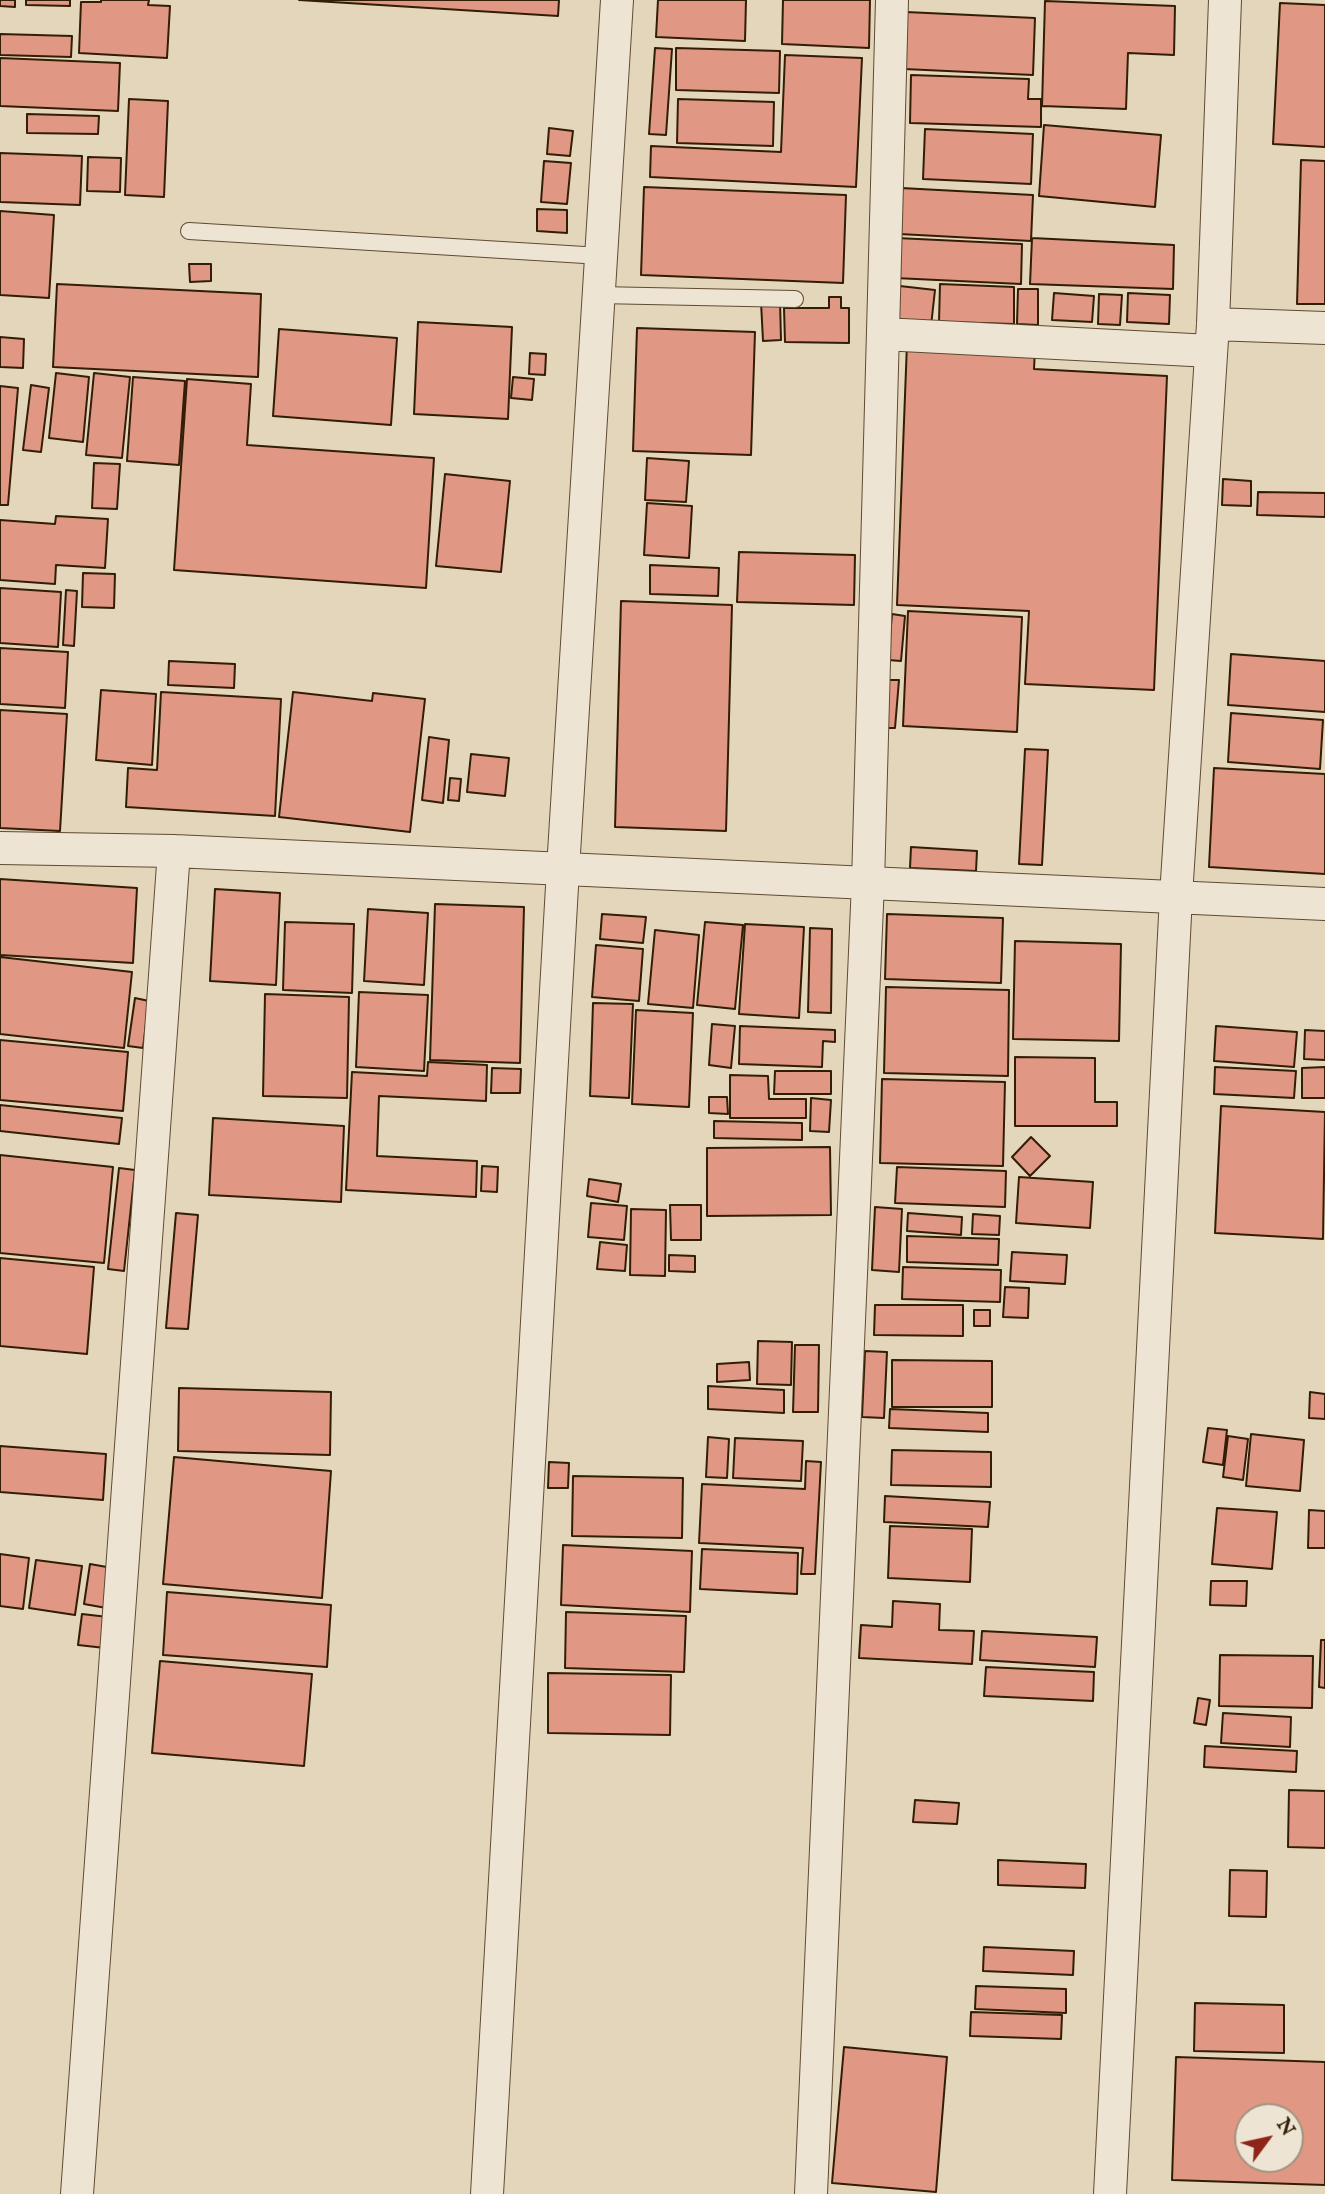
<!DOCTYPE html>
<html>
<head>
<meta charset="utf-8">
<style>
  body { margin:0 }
  #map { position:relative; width:1325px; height:2194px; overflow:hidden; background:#e4d6bb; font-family:"IM FELL English",serif }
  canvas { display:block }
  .north { position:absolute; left:1234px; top:2103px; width:70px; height:70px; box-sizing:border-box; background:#ede4d3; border:2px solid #a29481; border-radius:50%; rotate:57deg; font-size:19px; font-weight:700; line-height:28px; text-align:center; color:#321d05 }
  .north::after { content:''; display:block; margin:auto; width:24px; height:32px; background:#8f2418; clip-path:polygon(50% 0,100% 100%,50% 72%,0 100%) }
</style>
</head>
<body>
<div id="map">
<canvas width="1325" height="2194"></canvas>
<div class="north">N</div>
</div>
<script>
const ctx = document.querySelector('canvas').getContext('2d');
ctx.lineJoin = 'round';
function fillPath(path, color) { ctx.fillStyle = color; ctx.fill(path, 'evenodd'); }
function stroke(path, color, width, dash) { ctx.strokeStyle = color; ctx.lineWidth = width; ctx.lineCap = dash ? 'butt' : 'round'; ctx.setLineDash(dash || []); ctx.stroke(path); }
const building = new Path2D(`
  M0 0H15V7L0 6Z
  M26 0H70V6L26 5Z
  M101 0H149L148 5 170 6 167 58 79 53 81 2H101Z
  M299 0H559L558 16Z
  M658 0H746L745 41 656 37Z
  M783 0H870L869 48 782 44Z
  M1045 1 1175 6 1174 55 1128 53 1126 109 1042 106Z
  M1280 3 1325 5V147L1273 144Z
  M906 12 1035 18 1033 75 904 69Z
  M0 34 72 36 71 57 0 55Z
  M655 48 672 49 666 135 649 134Z
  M676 48 780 51 779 93 676 90Z
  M785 55 862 58 856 187 650 177 651 146 781 152Z
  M0 58 120 63 118 111 0 106Z
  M911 75 1029 79 1028 99H1041V127L910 123Z
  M129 99 168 101 164 197 125 195Z
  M678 99 774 102 773 146 677 143Z
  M27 114 99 116 98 134 27 133Z
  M1044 125 1161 135 1155 207 1039 196Z
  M549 128 573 131 570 156 547 154Z
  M925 129 1033 134 1031 184 923 179Z
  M0 153 82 156 80 205 0 202Z
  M88 157 121 158 120 192 87 191Z
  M1301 160 1325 161V304H1297Z
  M544 161 571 163 567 204 541 202Z
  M644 187 846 195 843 283 641 275Z
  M901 188 1033 195 1031 241 899 234Z
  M537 209 567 210V233L537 231Z
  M0 211 54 215 49 298 0 295Z
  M897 238 1022 244 1021 284 895 278Z
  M1032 238 1174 245 1173 289 1030 284Z
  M189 264H211V281L190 282Z
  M57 284 261 294 258 377 53 367Z
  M940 284 1014 287V324L939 322Z
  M900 286 935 290 931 326 896 322Z
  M1018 289H1038V325L1017 324Z
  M1054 293 1094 296 1092 322 1052 320Z
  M1128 293 1170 295 1169 324 1127 322Z
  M1099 294 1122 295 1120 325 1098 324Z
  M829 297H841V308H849V343L785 342 784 308H829Z
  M780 301 781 340 763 341 761 302Z
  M418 322 512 327 508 419 414 414Z
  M637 328 755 332 751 455 633 451Z
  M279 329 397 338 391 425 273 416Z
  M0 337 24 339 23 368 0 367Z
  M907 343 1035 349 1034 369 1167 376 1154 690 1025 684 1029 611 897 605Z
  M530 353 546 354 545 375 529 374Z
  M56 373 89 377 83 442 49 438Z
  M94 373 130 377 122 458 86 455Z
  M133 377 185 381 179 465 127 461Z
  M513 377 534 379 532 400 511 398Z
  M187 379 251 384 247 445 434 458 426 588 174 570Z
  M31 385 49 388 41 452 23 450Z
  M0 386 18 388 8 505H0Z
  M647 458 689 461 686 502 645 500Z
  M94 463 120 464 117 509 92 508Z
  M445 474 510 481 501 572 436 566Z
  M1223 479 1251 481V506L1222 505Z
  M1258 492 1325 493V517L1257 515Z
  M647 503 692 506 689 558 644 555Z
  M56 516 108 519 105 568 56 565 55 584 0 580V520L55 524Z
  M739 552 855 555 854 605 737 602Z
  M650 565 719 568 718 596 650 594Z
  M83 573 115 574 114 608 82 607Z
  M0 588 61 592 58 647 0 643Z
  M66 590 77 591 74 646 63 645Z
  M621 601 732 605 726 831 615 827Z
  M908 611 1022 617 1017 732 903 726Z
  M892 614 905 616 901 661 888 660Z
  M0 648 68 652 65 708 0 704Z
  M1231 654 1325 661V712L1228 705Z
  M169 661 235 664 234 688 168 685Z
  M887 680H899L895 728H883Z
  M101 690 156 694 152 765 96 760Z
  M161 692 281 699 275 816 126 807 128 768 157 770Z
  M293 692 372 701 373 693 425 699 410 832 279 817Z
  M0 710 67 714 60 831 0 828Z
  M1231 713 1323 720 1320 769 1228 762Z
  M429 737 449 740 443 803 422 800Z
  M1025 749 1048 750 1042 865 1019 864Z
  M471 754 509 758 505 796 467 792Z
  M1214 768 1325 774V874L1209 867Z
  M450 778 461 779 459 801 448 800Z
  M911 847 977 851 976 871 910 868Z
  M0 879 137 888 133 963 0 955Z
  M215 889 280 893 276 985 210 981Z
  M435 904 524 907 520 1063 430 1060Z
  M368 909 428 913 424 985 364 981Z
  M602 914 646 917 643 943 600 939Z
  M887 914 1003 918 1001 983 885 979Z
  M285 922 354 924 352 993 283 990Z
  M705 922 743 925 735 1009 697 1005Z
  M745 924 804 927 799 1018 739 1014Z
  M810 928 832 929 831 1013 808 1012Z
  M655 930 699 935 693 1008 648 1004Z
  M1015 941 1121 944 1119 1041 1013 1039Z
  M596 945 643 949 639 1001 592 997Z
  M0 957 132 972 124 1048 0 1034Z
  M886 987 1009 990 1008 1076 884 1073Z
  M359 992 428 995 424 1071 356 1067Z
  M265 994 349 997 347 1098 263 1096Z
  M135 998 149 1001 143 1048 128 1046Z
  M593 1003 633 1004 629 1098 590 1096Z
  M636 1010 693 1013 689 1107 632 1104Z
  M712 1024 735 1026 731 1068 709 1065Z
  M740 1026 835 1030V1042L823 1041 822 1067 739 1064Z
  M1216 1026 1297 1032 1294 1067 1214 1061Z
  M1305 1030 1325 1031V1060L1304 1059Z
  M0 1040 128 1052 123 1111 0 1100Z
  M1015 1057 1095 1058V1102H1117V1126H1015Z
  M428 1062 487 1065 486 1101 379 1096 377 1156 477 1161 476 1197 346 1190 352 1072 427 1076Z
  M1215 1067 1296 1071 1294 1098 1214 1094Z
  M1325 1067V1098H1302V1068Z
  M492 1068 521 1069 520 1093H491Z
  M775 1071H831V1094H774Z
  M730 1075 768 1076 769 1099H806V1118H730Z
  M882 1079 1005 1082 1003 1166 880 1163Z
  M709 1097H727L728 1114 709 1113Z
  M811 1098 831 1100 829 1132 810 1131Z
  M0 1105 122 1118 119 1144 0 1131Z
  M1221 1106 1325 1112 1323 1239 1215 1233Z
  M213 1118 344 1126 341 1202 209 1195Z
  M714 1121 802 1123V1140L714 1138Z
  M1031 1137 1050 1156 1030 1176 1012 1157Z
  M830 1147 831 1215 707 1216V1148Z
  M0 1155 113 1167 104 1263 0 1253Z
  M482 1166 498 1167 497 1192 481 1191Z
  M897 1167 1006 1171 1005 1207 895 1203Z
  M119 1168 135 1170 124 1271 108 1269Z
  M1019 1177 1093 1182 1090 1228 1016 1223Z
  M589 1179 621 1184 618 1202 587 1196Z
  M591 1203 627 1206 624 1240 588 1237Z
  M670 1205H701V1240H671Z
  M875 1207 902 1209 899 1272 872 1270Z
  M631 1209 666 1210 665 1276 630 1275Z
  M176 1213 198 1215 188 1329 166 1328Z
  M908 1213 962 1217 961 1235 907 1231Z
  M973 1214 1000 1216 999 1235 972 1234Z
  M907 1236 999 1239 998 1265 907 1262Z
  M600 1242 627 1245 625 1271 597 1269Z
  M1012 1252 1067 1255 1065 1284 1010 1281Z
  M669 1255 695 1256V1272L669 1271Z
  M0 1258 94 1267 87 1354 0 1346Z
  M903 1267 1001 1270 1000 1302 902 1299Z
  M1005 1287 1029 1288 1028 1318 1003 1317Z
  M875 1305H963V1336L874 1335Z
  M974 1310H990V1326H974Z
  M758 1341 792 1342 791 1385 757 1384Z
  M795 1345H819L818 1412H793Z
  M865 1351 887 1352 884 1418 862 1417Z
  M892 1360 992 1361V1407H892Z
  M749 1362 750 1380 717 1382V1364Z
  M708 1386 784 1390V1413L708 1409Z
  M179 1388 331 1392 330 1455 178 1451Z
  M1310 1392 1325 1394V1419L1309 1418Z
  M890 1409 988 1413V1432L889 1428Z
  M1208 1428 1227 1430 1223 1465 1203 1462Z
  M1251 1434 1304 1440 1300 1491 1246 1486Z
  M1228 1436 1248 1439 1243 1480 1223 1477Z
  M708 1437 729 1439 727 1478 706 1477Z
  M735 1438 803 1441 801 1481 733 1478Z
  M0 1446 106 1454 103 1500 0 1492Z
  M892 1450 991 1452V1487L891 1485Z
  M174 1457 331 1471 322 1598 163 1584Z
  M806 1461 821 1462 815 1574H801L803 1548 699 1543 702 1484 805 1489Z
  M549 1462 569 1463 568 1488H548Z
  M573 1476 683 1478 682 1538 572 1536Z
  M885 1496 990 1502 988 1527 884 1522Z
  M1217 1508 1277 1512 1272 1569 1212 1564Z
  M1309 1510 1325 1511V1548H1308Z
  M890 1526 972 1529 970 1582 888 1578Z
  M563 1545 692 1551 690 1612 561 1605Z
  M702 1549 798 1553 797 1594 700 1589Z
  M0 1554 29 1558 23 1609 0 1606Z
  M36 1560 82 1566 75 1615 29 1608Z
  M90 1564 118 1569 112 1609 84 1604Z
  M1211 1581H1247L1246 1606 1210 1605Z
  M167 1592 331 1605 327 1667 163 1655Z
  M893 1601 940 1604 939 1630 974 1631 972 1664 859 1658 861 1625 892 1627Z
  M566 1612 686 1616 684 1672 565 1668Z
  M82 1614 108 1617 105 1648 78 1645Z
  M982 1631 1097 1637 1095 1667 980 1660Z
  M1321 1640H1325V1688L1319 1687Z
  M1220 1655 1313 1656 1312 1708 1219 1706Z
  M160 1661 312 1674 304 1766 152 1753Z
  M986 1667 1094 1672 1093 1701 984 1696Z
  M548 1673 671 1675 670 1735 548 1733Z
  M1198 1698 1210 1700 1206 1725 1194 1723Z
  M1223 1713 1291 1717 1290 1747 1221 1743Z
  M1205 1746 1297 1751 1296 1772 1204 1767Z
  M1289 1790 1325 1791V1848L1288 1847Z
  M915 1800 959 1803 957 1824 913 1822Z
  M998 1860 1086 1864 1085 1888 998 1885Z
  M1230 1870 1267 1871 1266 1917 1229 1916Z
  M984 1947 1074 1951 1073 1975 983 1971Z
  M976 1986 1066 1989V2013L975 2009Z
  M1195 2003 1284 2005V2053L1194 2051Z
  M971 2012 1062 2015 1061 2039 970 2036Z
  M844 2047 947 2057 936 2192 832 2183Z
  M1176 2057 1325 2062V2185L1172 2180ZM1248 2117H1290V2159H1248Z`);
const service = new Path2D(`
  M189 231 601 256
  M598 295 795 299`);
const minor = new Path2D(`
  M1213 324 1325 328
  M883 334 1211 351
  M0 848 174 851 1325 904
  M77 2194 174 851
  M487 2194 563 869 617 0
  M811 2194 868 883 892 0
  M1110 2194 1176 896 1213 324 1225 0`);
fillPath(building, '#e09783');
stroke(building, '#321d05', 2);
stroke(service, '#5e4b32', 18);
stroke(minor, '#5e4b32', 34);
stroke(service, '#ede4d3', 16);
stroke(minor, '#ede4d3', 32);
</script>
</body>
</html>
